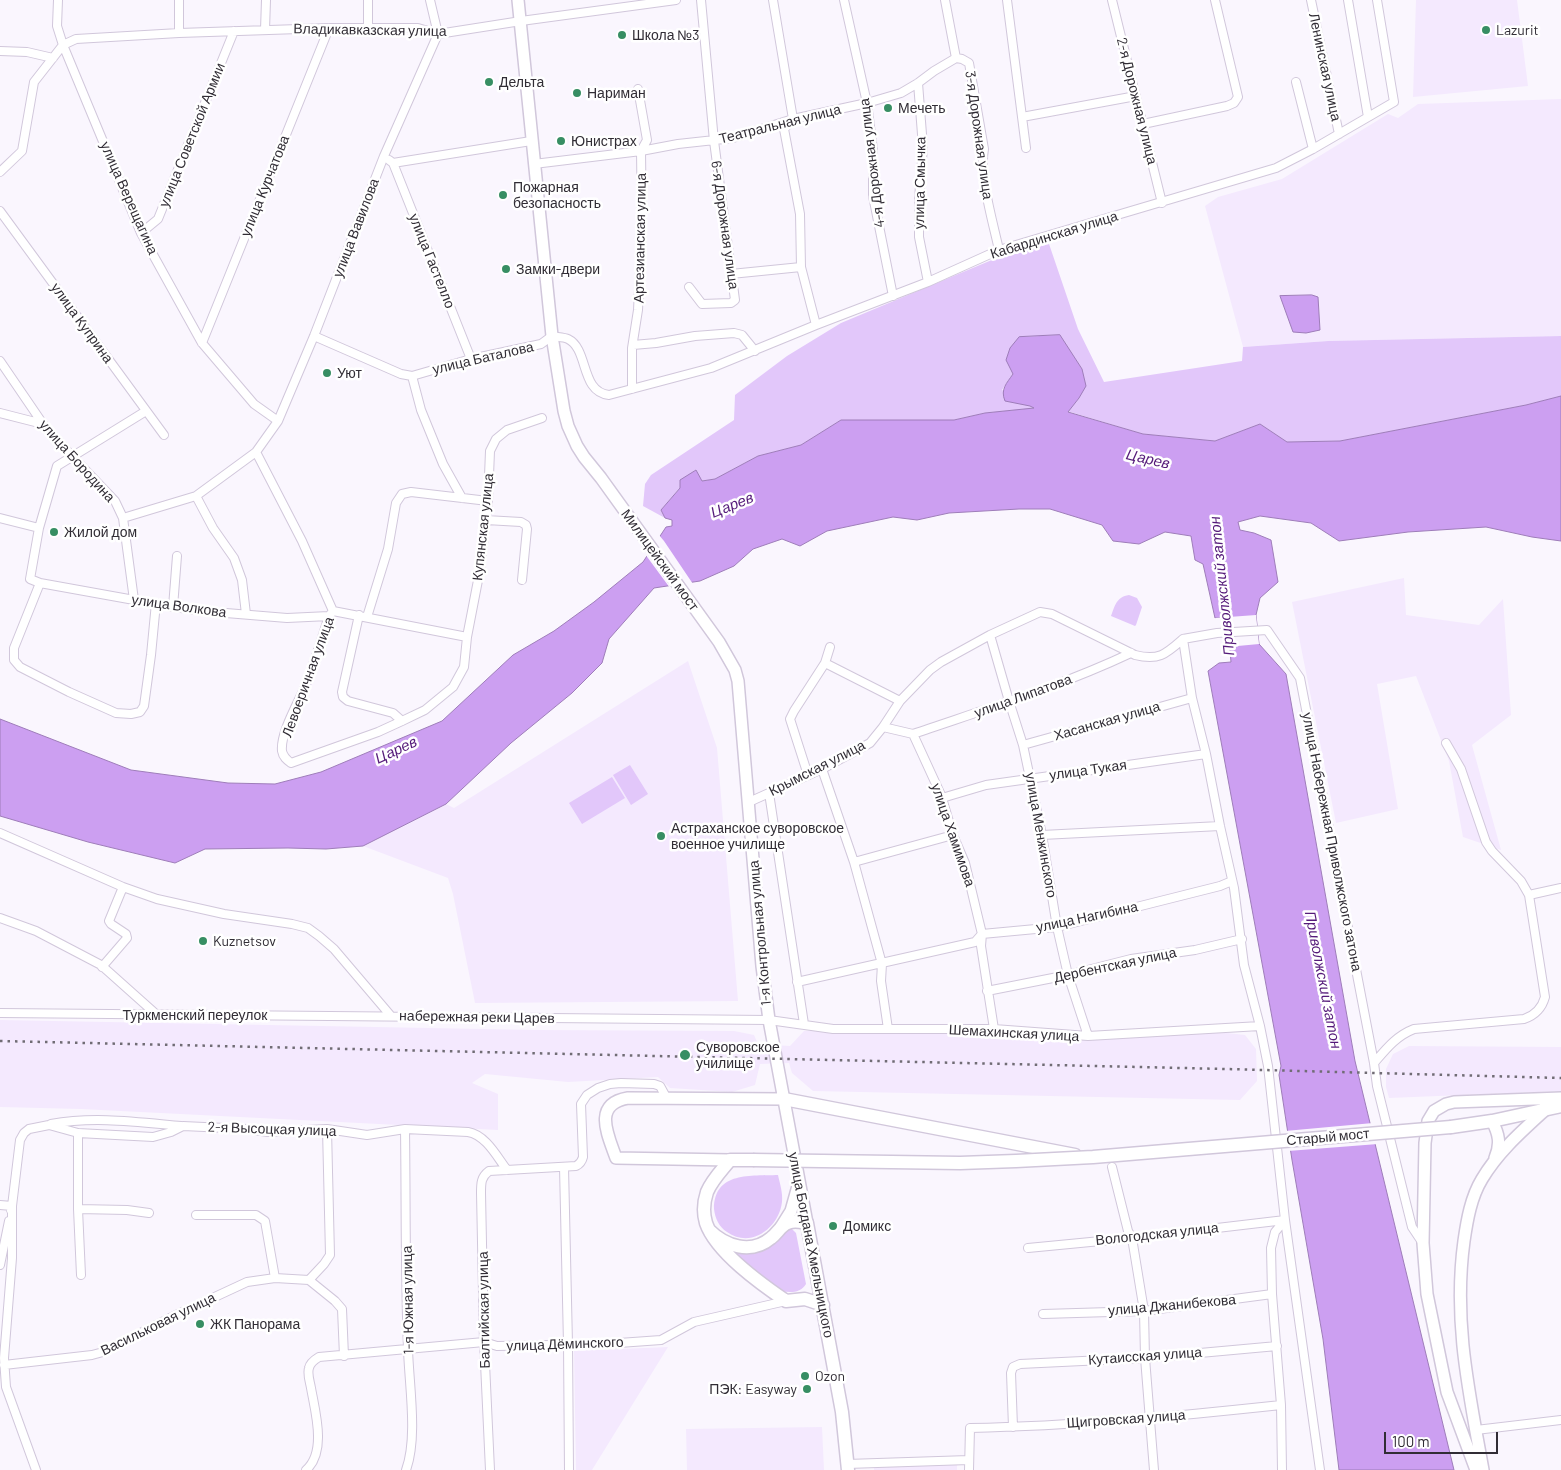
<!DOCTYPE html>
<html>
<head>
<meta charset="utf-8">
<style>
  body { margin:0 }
  #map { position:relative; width:1561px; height:1470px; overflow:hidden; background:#faf6fe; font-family:Barlow,sans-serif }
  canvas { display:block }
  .scale { position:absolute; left:1384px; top:1432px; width:114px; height:22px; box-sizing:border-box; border:2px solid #312d35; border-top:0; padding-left:6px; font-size:15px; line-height:18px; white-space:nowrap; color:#312d35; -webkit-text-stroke:4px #fff; paint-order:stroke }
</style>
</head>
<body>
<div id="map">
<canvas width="1561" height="1470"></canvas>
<div class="scale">100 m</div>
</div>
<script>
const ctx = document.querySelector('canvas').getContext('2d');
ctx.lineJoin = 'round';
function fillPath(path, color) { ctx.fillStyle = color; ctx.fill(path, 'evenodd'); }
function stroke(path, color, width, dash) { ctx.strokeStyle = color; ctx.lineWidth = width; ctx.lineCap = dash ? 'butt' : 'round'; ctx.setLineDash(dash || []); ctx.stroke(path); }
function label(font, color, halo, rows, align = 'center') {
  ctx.font = font + ' Barlow,sans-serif'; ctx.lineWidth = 5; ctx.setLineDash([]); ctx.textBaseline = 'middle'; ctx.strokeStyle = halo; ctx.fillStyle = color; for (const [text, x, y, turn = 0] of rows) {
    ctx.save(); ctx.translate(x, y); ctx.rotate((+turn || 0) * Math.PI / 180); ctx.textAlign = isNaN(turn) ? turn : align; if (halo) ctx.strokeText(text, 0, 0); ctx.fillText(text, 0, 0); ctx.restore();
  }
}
const built = new Path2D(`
  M1416 0H1517L1528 86 1413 97Z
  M1561 99V336L1328 341 1243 347 1205 206 1218 197 1282 179 1388 114 1398 118 1418 104Z
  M1404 578 1406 615 1479 625 1503 599 1511 715 1472 745 1501 850 1463 837 1449 761 1416 676 1377 684 1398 809 1336 823 1292 602Z
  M688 661 717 748 738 1001 475 1003 453 894 448 878 363 846 446 804 454 808Z
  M0 1020 536 1030 734 1031 754 1035 758 1044 790 1046 804 1031 1227 1033 1245 1035 1256 1049 1257 1081 1240 1100 813 1091 792 1073 789 1063 760 1064 755 1085 732 1092 670 1088 658 1077 568 1082 485 1074 472 1083 498 1094V1130L81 1109 0 1107Z
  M1409 1046 1561 1047V1091L1389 1098 1386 1087V1069L1393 1054Z
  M668 1347 592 1470H576L574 1351Z
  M822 1427 824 1470H687L686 1429Z
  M874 1465H957V1470H874Z`);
const green = new Path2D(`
  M1048 241 1078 329 1104 382 1242 361 1243 347 1328 341 1561 336V396L1526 405 1340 441 1287 442 1260 424 1215 441 1143 434 1067 411 1079 398 1082 369 1060 336 1019 337 1013 374 1002 390 1036 408 985 413 954 420H841L801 445 758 456 715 479 702 481 695 470 661 510 665 518 643 506 645 484 651 475 734 420 735 395 787 356 841 323 1011 252Z
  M1129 595 1137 598 1142 607 1136 625 1135 626 1111 616C1115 606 1116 597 1129 595Z
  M630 765 648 794 631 805 613 775Z
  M612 777 625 798 582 824 569 803Z
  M778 1175C780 1184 783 1193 782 1202 779 1228 751 1249 727 1232 719 1227 715 1218 714 1209 714 1171 752 1176 778 1175Z
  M791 1228 796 1233 806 1284C801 1293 790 1293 781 1291L731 1252Z`);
const water = new Path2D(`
  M1312 295 1318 297 1320 330 1306 333 1293 332 1280 296Z
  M1060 335 1082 369 1086 386 1079 398 1068 412 1143 434 1215 441 1260 424 1287 442 1340 441 1526 405 1561 396V541L1532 537 1486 527 1408 532 1339 541 1311 523 1260 516 1238 522 1240 530 1254 533 1271 540 1278 582 1260 598 1256 615 1259 644 1286 674 1355 1061 1454 1470H1339L1323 1339 1292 1160 1279 1075 1281 1066 1208 671 1219 663 1231 662 1227 618H1215L1203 564 1195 560 1191 536 1165 532 1139 544 1113 541 1102 525 1050 509H1019L949 513 917 520 893 517 827 531 800 546 782 539 753 549 734 566 700 581 654 588 609 639 602 663 572 693 511 743 446 804 363 846 326 849 288 848 205 849 175 863 88 842 0 816V719L131 770 228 783 275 784 321 772 442 721 513 655 554 631 594 602 643 562 666 527 672 526V520L665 518 661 510 680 488V480L696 470 702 481 715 479 758 456 801 445 841 420H954L985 413 1034 408 1030 406 1005 401C1000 389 1007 383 1013 374L1006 360 1010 348 1019 337Z`);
const pier = new Path2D(`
  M659 535 664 541 693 584 670 588 645 554Z
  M1256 615 1259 644 1227 647 1225 620 1216 621 1215 618Z
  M1373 1123 1378 1144 1288 1151 1285 1131Z`);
const minor = new Path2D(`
  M58 0 57 26 63 45 141 233 202 343 254 404 278 421
  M368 0V29
  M773 0 793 119 784 129 800 214 801 267 816 325
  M844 0 867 103 873 150V196L893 296
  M945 0 956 58 962 59 969 63 984 149C979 176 993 222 999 250
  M1007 0 1026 148
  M1112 0 1162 203
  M1311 0 1339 134
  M1348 0 1368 117
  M265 30 266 0
  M179 33V0
  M0 51 27 52 53 58
  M1296 82 1313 149
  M918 83 923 147 919 199V237L928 282
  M1022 117 1136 96
  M1143 124 1227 106 1234 103 1238 97 1215 0
  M389 160 393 163 531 141
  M393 163 471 359
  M534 164 641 151 678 144 733 138 793 119 867 103 901 93 918 83 934 71 956 58
  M0 172 22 151 34 82 63 45 76 39 179 33 329 28H418L438 34 521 21 676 0
  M0 211 164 435
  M141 233 158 219 234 31
  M731 274 801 267
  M689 287 702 304 731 303 735 300 714 141 701 0
  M314 336 401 374 412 376 471 359 541 344 552 336C556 337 564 337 568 339 589 349 580 392 609 395L711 368 816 325 928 282 999 250 1276 168 1313 149 1394 102 1377 0
  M202 343 329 28
  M633 345 656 343 695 336 734 333 742 335 755 351
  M0 361 43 424 72 456 115 501 123 518 134 600
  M412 376 421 410 443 464 462 498
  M632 389V348L638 310 642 230 641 151 647 140 638 89
  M146 411 57 466 39 528 30 579 40 583 173 607 214 612 287 618 329 616
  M0 413 43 424
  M256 452 302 541 333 611 329 616C322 638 315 660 307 682 300 700 280 732 282 751 283 757 287 760 291 763L378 732 402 721 425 710 453 687 464 667 467 637 480 570 488 501 490 451 496 439 507 430 542 418
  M196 496 213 528 234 558 242 580 246 614
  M0 518 39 528
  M123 518 196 496 256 452 278 421 314 336 384 156 438 34 430 0
  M486 520 521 522 526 525 527 529 522 580
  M40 583 14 648V660L20 667 69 692 116 713 131 714 140 712 144 706 151 655 156 603
  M173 607 177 556
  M333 611 467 637
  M359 615 342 692 343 697 348 701 393 713 402 721
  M367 617 388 549 396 503 402 494 411 492 488 501
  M990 635 1009 701 1023 745 1042 835 1057 927 1068 975 1088 1036
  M1183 639 1192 698 1206 754 1220 826 1234 888 1244 965 1260 1026 1268 1066 1285 1220 1275 1232 1271 1248 1272 1294 1281 1405 1282 1470
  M1183 639 1217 633 1267 630 1300 678 1374 1063 1377 1086 1412 1227 1422 1242
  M825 663 900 701
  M883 727 913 734 941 795 953 835 965 863 982 934 981 946 994 1029
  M913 734C986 709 1061 686 1131 653
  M1023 745 1192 698
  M822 769 854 862 882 964 881 981 888 1029
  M808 775 790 719 794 711 825 663 830 647
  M769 793 804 1024
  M942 798 986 785 1206 754
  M749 802 822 769 870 743 883 727 900 701 930 670 941 662 990 635 1040 612 1052 614 1135 655C1159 661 1166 654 1183 639
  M0 833 123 887 157 899 224 914 292 924 308 928 319 936 334 949 391 1016
  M1042 835 1220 826
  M854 862 953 835
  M1529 895 1561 888
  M0 918 36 931 101 965 157 1015
  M102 967 127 938 126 934 111 924 109 921 123 887
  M797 982 975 942 982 934 1057 927 1220 886 1232 881
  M987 991 1068 975 1131 959 1195 950 1242 939
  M0 1013 769 1020 833 1029H994L1088 1036 1260 1026
  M1374 1063C1386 1049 1396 1036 1414 1029L1524 1019C1536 1015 1542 1008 1545 997L1529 895 1521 881 1492 851 1486 842 1461 769 1446 743
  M51 1124C94 1116 137 1122 181 1126
  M327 1129 330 1255 324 1264 309 1280 335 1301 342 1309 344 1356
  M405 1129C406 1202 405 1276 408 1349 409 1385 418 1437 406 1470
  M78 1133V1209L81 1275
  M564 1167 568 1344 569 1470
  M1112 1167 1128 1231 1132 1238 1144 1311 1145 1358 1154 1470
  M0 1205 12 1206 11 1210
  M78 1209 127 1210 149 1213
  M196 1215H256L265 1221 275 1278
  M1028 1248 1132 1238 1285 1220 1320 1470
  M0 1265 9 1221
  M1043 1314 1144 1311 1272 1294
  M4 1365 92 1355 103 1352 176 1315 247 1282 275 1278 309 1280
  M1013 1427 1011 1373 1013 1367 1020 1364 1145 1358 1277 1346
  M1476 1430 1561 1420
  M847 1464 969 1460
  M36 1470 6 1387 4 1358 12 1258V1206L20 1140 24 1133 29 1129 49 1125 78 1133 153 1137 171 1132 183 1126 247 1129 268 1132 327 1129 367 1135 405 1129 468 1132C486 1135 497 1157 507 1170
  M306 1470C327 1452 315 1411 311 1388 310 1382 307 1374 309 1368 310 1363 314 1360 319 1357L484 1342 497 1346 605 1344 661 1340 694 1322 786 1301
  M490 1470 484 1342 481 1193C481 1183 481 1177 489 1171L576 1166C580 1164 582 1161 583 1157L581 1104 587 1095 598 1088 610 1084 621 1083 654 1084 660 1086 666 1097
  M969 1470 970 1428C1074 1426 1178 1416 1281 1405`);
const secondary = new Path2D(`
  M518 0 552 336 564 411 568 426 577 446 584 457 601 478 719 642 735 670 738 681 762 966 769 1020 807 1223
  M1492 1121C1499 1134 1501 1144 1495 1158
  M730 1160 616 1158C608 1135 592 1104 628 1098L784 1099
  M781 1227 791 1211 798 1186
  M1476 1470 1447 1392 1427 1294 1423 1243 1425 1143 1428 1121 1434 1111 1446 1104 1454 1102 1561 1098
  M1483 1470C1469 1392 1453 1321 1464 1241 1467 1220 1471 1197 1482 1179 1498 1152 1522 1131 1545 1110V1107`);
const primary = new Path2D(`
  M784 1099 1075 1155
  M1451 1127 1492 1121 1561 1106
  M753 1160H730C722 1170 712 1180 707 1192 704 1201 703 1213 706 1223 716 1252 761 1284 786 1301L805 1299 823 1305
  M709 1230C725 1246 751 1255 771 1238 778 1233 780 1226 788 1223 794 1220 801 1222 807 1223L842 1412 848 1470`);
const rail = new Path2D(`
  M0 1041 1226 1069 1561 1078`);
const primaryBridge = new Path2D(`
  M753 1160 960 1163 1016 1161 1093 1157 1451 1127`);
const markers = [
  [1486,30,5,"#378e63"],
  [622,35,5,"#378e63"],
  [489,82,5,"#378e63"],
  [577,93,5,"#378e63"],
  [888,108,5,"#378e63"],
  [561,141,5,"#378e63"],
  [503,195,5,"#378e63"],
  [506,269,5,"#378e63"],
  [327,373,5,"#378e63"],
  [54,532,5,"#378e63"],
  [661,836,5,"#378e63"],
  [203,941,5,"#378e63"],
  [685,1055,6,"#378e63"],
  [833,1226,5,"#378e63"],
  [200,1324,5,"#378e63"],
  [805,1376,5,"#378e63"],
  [807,1389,5,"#378e63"]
];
const streetNames = [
  ["Владикавказская улица",370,30,1],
  ["Ленинская улица",1325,67,78],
  ["2-я Дорожная улица",1137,101,76],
  ["Театральная улица",780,124,-14],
  ["улица Советской Армии",192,135,-68],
  ["3-я Дорожная улица",979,135,82],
  ["4-я Дорожная улица",872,163,-97],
  ["улица Смычка",920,183,-89],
  ["улица Курчатова",265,186,-68],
  ["улица Верещагина",129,198,66],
  ["6-я Дорожная улица",725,225,82],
  ["улица Вавилова",356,228,-69],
  ["Кабардинская улица",1054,235,-17],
  ["Артезианская улица",640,238,-89],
  ["улица Гастелло",432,261,68],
  ["улица Куприна",82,323,54],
  ["улица Баталова",483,358,-13],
  ["улица Бородина",77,461,48],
  ["Купянская улица",483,527,-84],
  ["Милицейский мост",660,560,54],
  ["улица Волкова",179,606,8],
  ["Левоеричная улица",308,677,-70],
  ["улица Липатова",1023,696,-20],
  ["Хасанская улица",1107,721,-16],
  ["Крымская улица",817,768,-27],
  ["улица Тукая",1088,770,-8],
  ["улица Хамимова",953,835,71],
  ["улица Менжинского",1041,835,80],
  ["улица Набережная Приволжского затона",1332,842,79],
  ["улица Нагибина",1087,917,-12],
  ["1-я Контрольная улица",760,933,-95],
  ["Дербентская улица",1115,965,-12],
  ["Туркменский переулок",195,1015],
  ["набережная реки Царев",477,1017,1],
  ["Шемахинская улица",1014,1033,3],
  ["2-я Высоцкая улица",272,1129,2],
  ["Старый мост",1328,1137,-5],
  ["Вологодская улица",1157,1234,-6],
  ["улица Богдана Хмельницкого",811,1245,79],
  ["1-я Южная улица",408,1300,-91],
  ["улица Джанибекова",1172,1305,-5],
  ["Балтийская улица",484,1310,-91],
  ["Васильковая улица",158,1324,-26],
  ["улица Дёминского",565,1344,-2],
  ["Кутаисская улица",1145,1356,-4],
  ["Щигровская улица",1126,1419,-4]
];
const poiNames = [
  ["Lazurit",1496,30],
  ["Школа №3",632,35],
  ["Дельта",499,82],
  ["Нариман",587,93],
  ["Мечеть",898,108],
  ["Юнистрах",571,141],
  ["Пожарная",513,187],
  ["безопасность",513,203],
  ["Замки-двери",516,269],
  ["Уют",337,373],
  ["Жилой дом",64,532],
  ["Астраханское суворовское",671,828],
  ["военное училище",671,844],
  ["Kuznetsov",213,941],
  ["Суворовское",696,1047],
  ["училище",696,1063],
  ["Домикс",843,1226],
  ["ЖК Панорама",210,1324],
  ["Ozon",815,1376],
  ["ПЭК: Easyway",797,1389,"right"]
];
const waterNames = [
  ["Царев",1148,459,13],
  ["Царев",732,505,-22],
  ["Приволжский затон",1222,586,-96],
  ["Царев",396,750,-25],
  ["Приволжский затон",1323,980,79]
];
fillPath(built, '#f4e9fe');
fillPath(green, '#e2c7fa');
fillPath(water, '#cc9ff1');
stroke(water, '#9e7db9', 1);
fillPath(pier, '#faf6fe');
stroke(minor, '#d1c7db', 10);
stroke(secondary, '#d1c7db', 14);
stroke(primary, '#d1c7db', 15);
stroke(minor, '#fff', 8);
stroke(secondary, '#fff', 11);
stroke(primary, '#fff', 12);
stroke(rail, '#706c74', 2.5, [2.5, 5]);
stroke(primaryBridge, '#d1c7db', 15, []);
stroke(primaryBridge, '#fff', 12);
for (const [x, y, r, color] of markers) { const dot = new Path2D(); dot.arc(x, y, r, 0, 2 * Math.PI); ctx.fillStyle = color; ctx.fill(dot); stroke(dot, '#fff', 2); }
label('14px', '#312d35', '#fff', streetNames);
label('14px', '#312d35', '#fff', poiNames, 'left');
label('italic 15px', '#551b7a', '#fff', waterNames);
</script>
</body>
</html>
